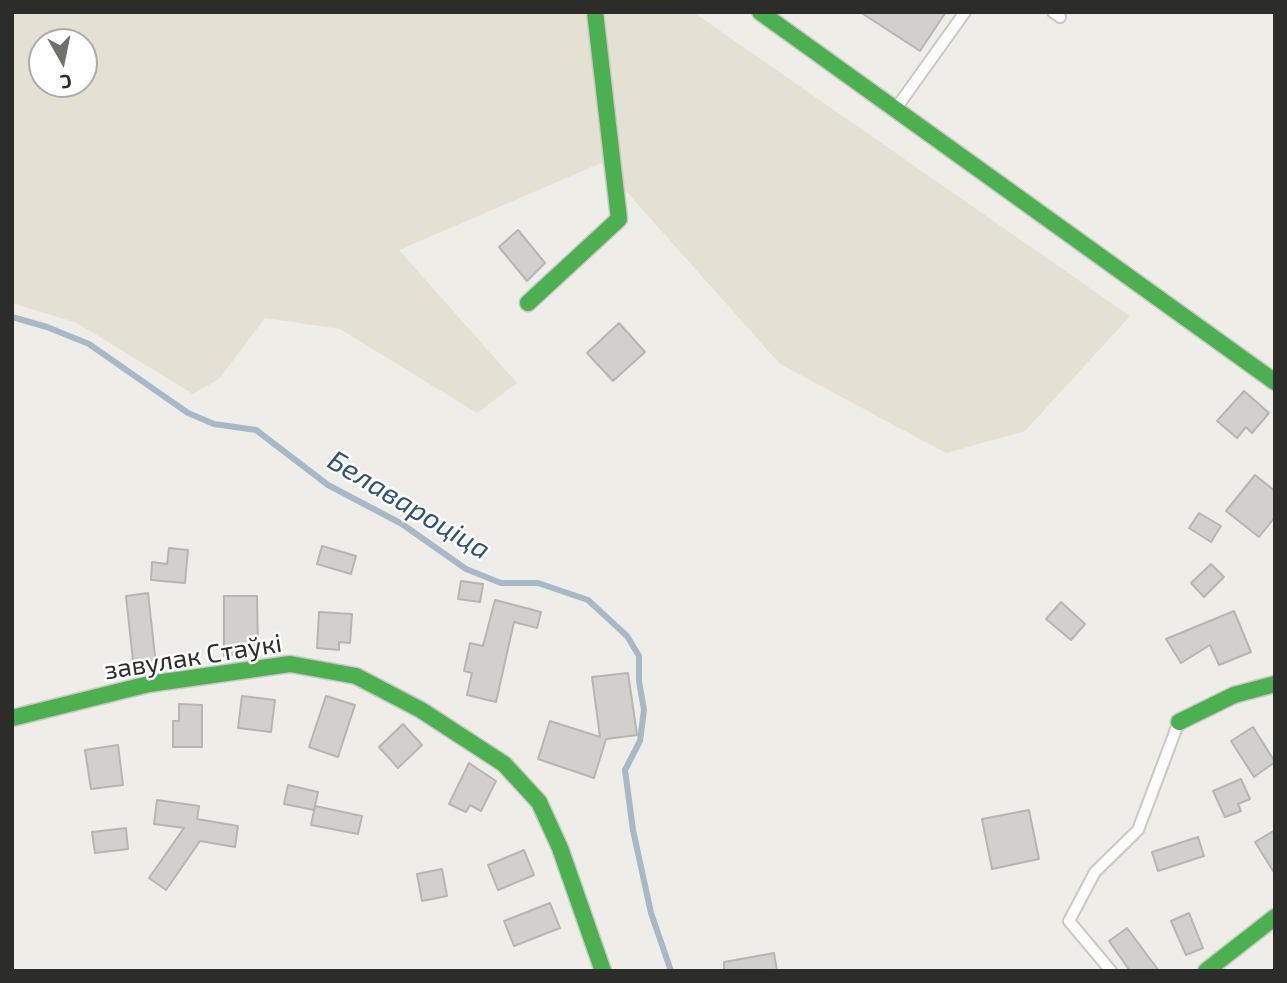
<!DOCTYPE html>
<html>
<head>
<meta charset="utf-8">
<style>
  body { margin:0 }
  #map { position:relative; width:1287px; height:983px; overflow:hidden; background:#eeede8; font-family:"Exo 2",sans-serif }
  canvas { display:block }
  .frame { position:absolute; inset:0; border:14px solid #2c2c29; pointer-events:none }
  .north { position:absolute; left:28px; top:28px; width:70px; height:70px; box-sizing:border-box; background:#fff; border:2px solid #ababa9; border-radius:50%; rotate:171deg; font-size:19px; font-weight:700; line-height:28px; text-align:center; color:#2c2c29 }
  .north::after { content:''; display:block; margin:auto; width:24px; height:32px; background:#70706c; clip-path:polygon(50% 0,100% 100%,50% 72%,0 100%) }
</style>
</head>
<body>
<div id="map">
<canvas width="1287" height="983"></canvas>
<div class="frame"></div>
<div class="north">С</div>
</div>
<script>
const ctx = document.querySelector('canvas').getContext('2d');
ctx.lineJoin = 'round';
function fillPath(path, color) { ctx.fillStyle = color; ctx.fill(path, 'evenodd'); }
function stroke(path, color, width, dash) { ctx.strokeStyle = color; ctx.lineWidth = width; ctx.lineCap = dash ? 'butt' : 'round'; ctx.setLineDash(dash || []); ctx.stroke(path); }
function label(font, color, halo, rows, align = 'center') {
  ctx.font = font + ' "Exo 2",sans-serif'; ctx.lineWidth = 5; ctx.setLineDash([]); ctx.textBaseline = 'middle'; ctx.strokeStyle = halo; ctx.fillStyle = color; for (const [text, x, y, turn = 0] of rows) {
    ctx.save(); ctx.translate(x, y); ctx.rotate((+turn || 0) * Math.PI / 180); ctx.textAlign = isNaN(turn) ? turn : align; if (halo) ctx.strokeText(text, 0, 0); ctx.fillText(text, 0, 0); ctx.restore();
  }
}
const green = new Path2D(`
  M12 12H693L1130 316 1025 431 946 453 780 364 601 163 399 250 517 383 477 413 340 329 265 318 219 379 193 394 77 323 12 303ZM42 42H84V84H42Z`);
const stream = new Path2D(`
  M12 317 47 327 89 344 188 413 214 424 256 430 328 485 402 524 466 569 501 583H538L588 600 627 636 639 656V681L644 710 640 741 625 770 633 830 651 913 671 971`);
const building = new Path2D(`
  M860 12H946L920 51Z
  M518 230 545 263 527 281 499 247Z
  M619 323 645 352 613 381 587 353Z
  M1244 391 1269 413 1252 433 1246 427 1237 438 1217 421Z
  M1255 475 1275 491V517L1259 537 1226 511Z
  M1199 513 1221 526 1211 542 1189 528Z
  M322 546 356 556 351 574 317 564Z
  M169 548 188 550 185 583 151 580 152 562 167 564Z
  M1211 564 1224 577 1204 597 1191 583Z
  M461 581 483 584 480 602 458 599Z
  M148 593 156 665 134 670 126 596Z
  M224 596H257L258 651 224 656Z
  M495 600 541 612 537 628 514 622 496 702 467 695 472 673 464 671 470 643 483 646Z
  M1061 602 1085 624 1071 640 1046 619Z
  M1234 611 1251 652 1219 665 1210 645 1181 663 1166 639Z
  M319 612 352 614 350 643 339 642V650L317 648Z
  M628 673 637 735 606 739 594 778 538 759 550 721 600 737 592 677Z
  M242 696 275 700 271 732 238 728Z
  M326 696 355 705 338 757 309 747Z
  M179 704 202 705V747H173V721H179Z
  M403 724 422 745 398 768 379 747Z
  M1253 727 1275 762 1254 777 1231 741Z
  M118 745 123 785 91 789 85 750Z
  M469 763 496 781 481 811 470 805 466 812 449 804Z
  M1241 779 1250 799 1238 804 1241 811 1225 817 1213 791Z
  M288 785 318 792 314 810 284 804Z
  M157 800 199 806 197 819 238 826 235 847 200 841 166 890 149 878 184 828 154 824Z
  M315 806 362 816 358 834 311 825Z
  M1029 810 1039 859 992 869 982 819Z
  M126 828 128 849 95 853 92 832Z
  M1275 830V874L1255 842Z
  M1198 837 1204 856 1158 871 1152 852Z
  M524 850 534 875 498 890 488 865Z
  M442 869 447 896 422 901 417 874Z
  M550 903 560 928 514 946 504 921Z
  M1189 913 1203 948 1186 955 1171 921Z
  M1127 928 1159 971H1130L1109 941Z
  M774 953 777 971H724V962Z`);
const lane = new Path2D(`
  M1053 12 1060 17
  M897 107 965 12
  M1111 971 1069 921 1095 872 1138 830 1178 724`);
const fast = new Path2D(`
  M760 12 1275 382
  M528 303 619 219 595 12
  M12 718 149 684 290 664 356 676 421 710 504 764 539 802 560 848 603 971
  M1179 722 1234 695 1275 684
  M1206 971 1275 917`);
const streetNames = [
  ["завулак Стаўкі",193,657,-9]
];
const waterNames = [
  ["Белавароціца",409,505,31]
];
fillPath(green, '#e4e0d3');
stroke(stream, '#a7b8c7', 6);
fillPath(building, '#d1d0cc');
stroke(building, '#b6b5b2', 2);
stroke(lane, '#c9c8c4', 14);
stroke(fast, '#c9c8c4', 19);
stroke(lane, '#fcfcfc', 10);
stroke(fast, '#4caf50', 16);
label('26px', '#2c2c29', '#fff', streetNames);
label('italic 28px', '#2d5276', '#fff', waterNames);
</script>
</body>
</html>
